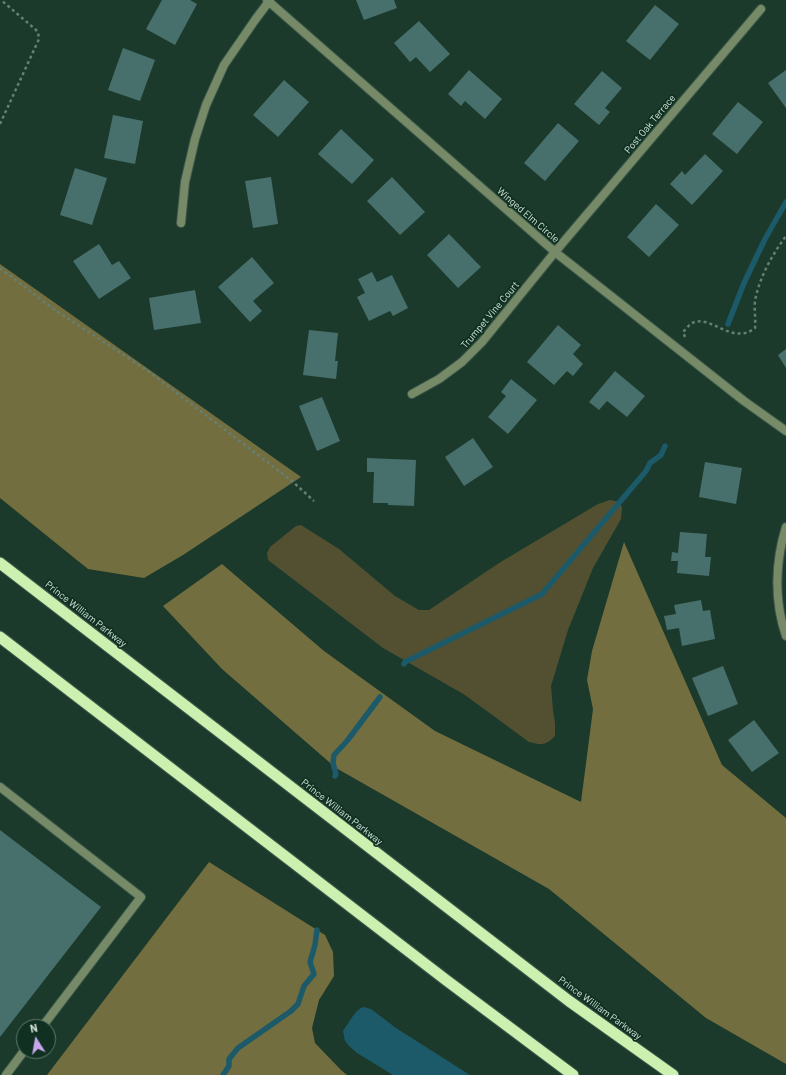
<!DOCTYPE html>
<html>
<head>
<meta charset="utf-8">
<style>
  body { margin:0 }
  #map { position:relative; width:786px; height:1075px; overflow:hidden; background:#1b3a2b; font-family:Barlow,sans-serif }
  canvas { display:block }
  .north { position:absolute; left:16px; top:1019px; width:40px; height:40px; box-sizing:border-box; background:#103021; border:1px solid #5d786b; border-radius:50%; rotate:349deg; font-size:11px; font-weight:700; line-height:16px; text-align:center; color:#d1e3d9 }
  .north::after { content:''; display:block; margin:auto; width:14px; height:18px; background:#c7a6ef; clip-path:polygon(50% 0,100% 100%,50% 72%,0 100%) }
</style>
</head>
<body>
<div id="map">
<canvas width="786" height="1075"></canvas>
<div class="north">N</div>
</div>
<script>
const ctx = document.querySelector('canvas').getContext('2d');
ctx.lineJoin = 'round';
function fillPath(path, color) { ctx.fillStyle = color; ctx.fill(path, 'evenodd'); }
function stroke(path, color, width, dash) { ctx.strokeStyle = color; ctx.lineWidth = width; ctx.lineCap = dash ? 'butt' : 'round'; ctx.setLineDash(dash || []); ctx.stroke(path); }
function label(font, color, halo, rows, align = 'center') {
  ctx.font = font + ' Barlow,sans-serif'; ctx.lineWidth = 3.5; ctx.setLineDash([]); ctx.textBaseline = 'middle'; ctx.strokeStyle = halo; ctx.fillStyle = color; for (const [text, x, y, turn = 0] of rows) {
    ctx.save(); ctx.translate(x, y); ctx.rotate((+turn || 0) * Math.PI / 180); ctx.textAlign = isNaN(turn) ? turn : align; if (halo) ctx.strokeText(text, 0, 0); ctx.fillText(text, 0, 0); ctx.restore();
  }
}
const green = new Path2D(`
  M610 500 620 502 622 508 621 519 593 568 568 630 551 686 553 710 555 723V736C545 746 542 745 529 742L465 695 383 648 268 560 267 553 270 547 296 526 301 525 339 549 395 596 419 610H429L499 563 598 504Z`);
const forest = new Path2D(`
  M0 264 301 477 183 555 144 578 88 569 0 498Z
  M624 542 722 765 786 818V1064L706 1018 549 889 336 768 222 669 163 606 222 564 324 651 435 731 581 802 593 709 587 680 592 651Z
  M209 862 325 935 333 952 334 976 319 1000 312 1028 315 1043 341 1070 347 1075H47Z`);
const water = new Path2D(`
  M363 1007 371 1009 396 1028 470 1075H393L357 1053 349 1046 345 1041 343 1031C349 1023 354 1011 363 1007Z`);
const stream = new Path2D(`
  M728 324 744 283 765 239 786 202
  M404 664 405 662 542 594 646 471 650 463 661 455 665 446
  M335 776 336 774 333 763 334 755 347 741 380 697
  M223 1075 229 1066V1059L238 1048 291 1011 298 1004 304 986 314 974 310 962 315 945 317 930`);
const building = new Path2D(`
  M162 0H190L197 4 175 45 146 29Z
  M356 0H394L397 8 364 20Z
  M655 5 679 24 650 60 626 41Z
  M419 21 450 54 430 72 416 57 410 62 394 43Z
  M123 48 155 60 140 101 108 90Z
  M469 70 502 99 485 119 465 101 461 106 448 94Z
  M786 70V108L768 83Z
  M602 71 622 88 605 108 610 112 599 125 574 104Z
  M284 80 309 102 278 137 253 115Z
  M738 102 763 122 737 154 712 134Z
  M113 115 143 121 135 164 104 158Z
  M558 123 579 141 545 181 524 163Z
  M341 129 374 160 352 184 318 154Z
  M705 154 723 171 692 205 670 184 682 171 685 175Z
  M75 168 107 178 92 225 60 215Z
  M271 177 278 224 253 228 245 181Z
  M392 177 425 212 400 235 367 201Z
  M656 204 679 225 649 257 627 237Z
  M449 234 481 267 458 288 427 255Z
  M99 244 112 265 119 261 131 278 99 299 73 261Z
  M252 257 274 283 253 301 262 311 250 322 218 287Z
  M372 272 377 282 392 275 408 308 393 316 390 311 369 321 357 297 365 293 358 279Z
  M195 290 201 323 154 330 149 298Z
  M558 325 581 345 573 354 583 364 573 376 567 371 554 385 527 362Z
  M309 330 338 333 335 361H338L336 379 303 375Z
  M786 349V368L778 355Z
  M615 371 645 396 627 417 607 401 599 410 589 402Z
  M511 379 537 400 508 434 488 417 506 396 501 392Z
  M322 397 340 441 317 451 299 406Z
  M473 438 493 467 464 486 445 457Z
  M367 458 416 460 414 506 388 505V503H373L374 472H367Z
  M705 462 742 468 736 504 699 497Z
  M680 532 707 534 705 557H711L709 576 677 573 678 561H671L672 552 678 553Z
  M701 600 703 611 710 610 715 639 682 646 679 628 667 630 664 616 676 614 674 605Z
  M723 666 738 704 708 716 692 678Z
  M754 720 779 753 752 772 728 740Z
  M0 830 101 907 0 1037Z`);
const path = new Path2D(`
  M0 124 39 39 38 32 35 29 1 0
  M0 268 52 308 148 371 292 481 314 501
  M685 337 683 332C686 329 689 325 692 323 711 314 732 346 755 328 756 319 754 310 755 301 759 278 772 255 786 236`);
const service = new Path2D(`
  M0 787 141 897 42 1027
  M6 1075 24 1051`);
const minor = new Path2D(`
  M267 0 555 252 744 401 786 431
  M181 223 185 182 195 139 206 105 224 65 255 20 270 0
  M412 394 439 379 462 362 482 342 555 252 761 9
  M786 527C775 562 774 601 786 636`);
const trunk = new Path2D(`
  M0 563 569 1001 673 1075
  M0 637 446 980 573 1075`);
const streetNames = [
  ["Post Oak Terrace",650,124,-50],
  ["Winged Elm Circle",528,215,41],
  ["Trumpet Vine Court",490,315,-50],
  ["Prince William Parkway",86,614,38],
  ["Prince William Parkway",342,812,38],
  ["Prince William Parkway",600,1008,36]
];
fillPath(green, '#535031');
fillPath(forest, '#736e3f');
fillPath(water, '#1c5a6a');
stroke(stream, '#1c5a6a', 5.5);
fillPath(building, '#47706d');
stroke(service, '#3c584a', 10);
stroke(minor, '#3c584a', 10);
stroke(trunk, '#3c584a', 13);
stroke(path, '#657f72', 2.5, [3, 3]);
stroke(service, '#768a67', 8);
stroke(minor, '#768a67', 8);
stroke(trunk, '#ccf0b0', 11);
label('10px', '#d1e3d9', '#103021', streetNames);
</script>
</body>
</html>
